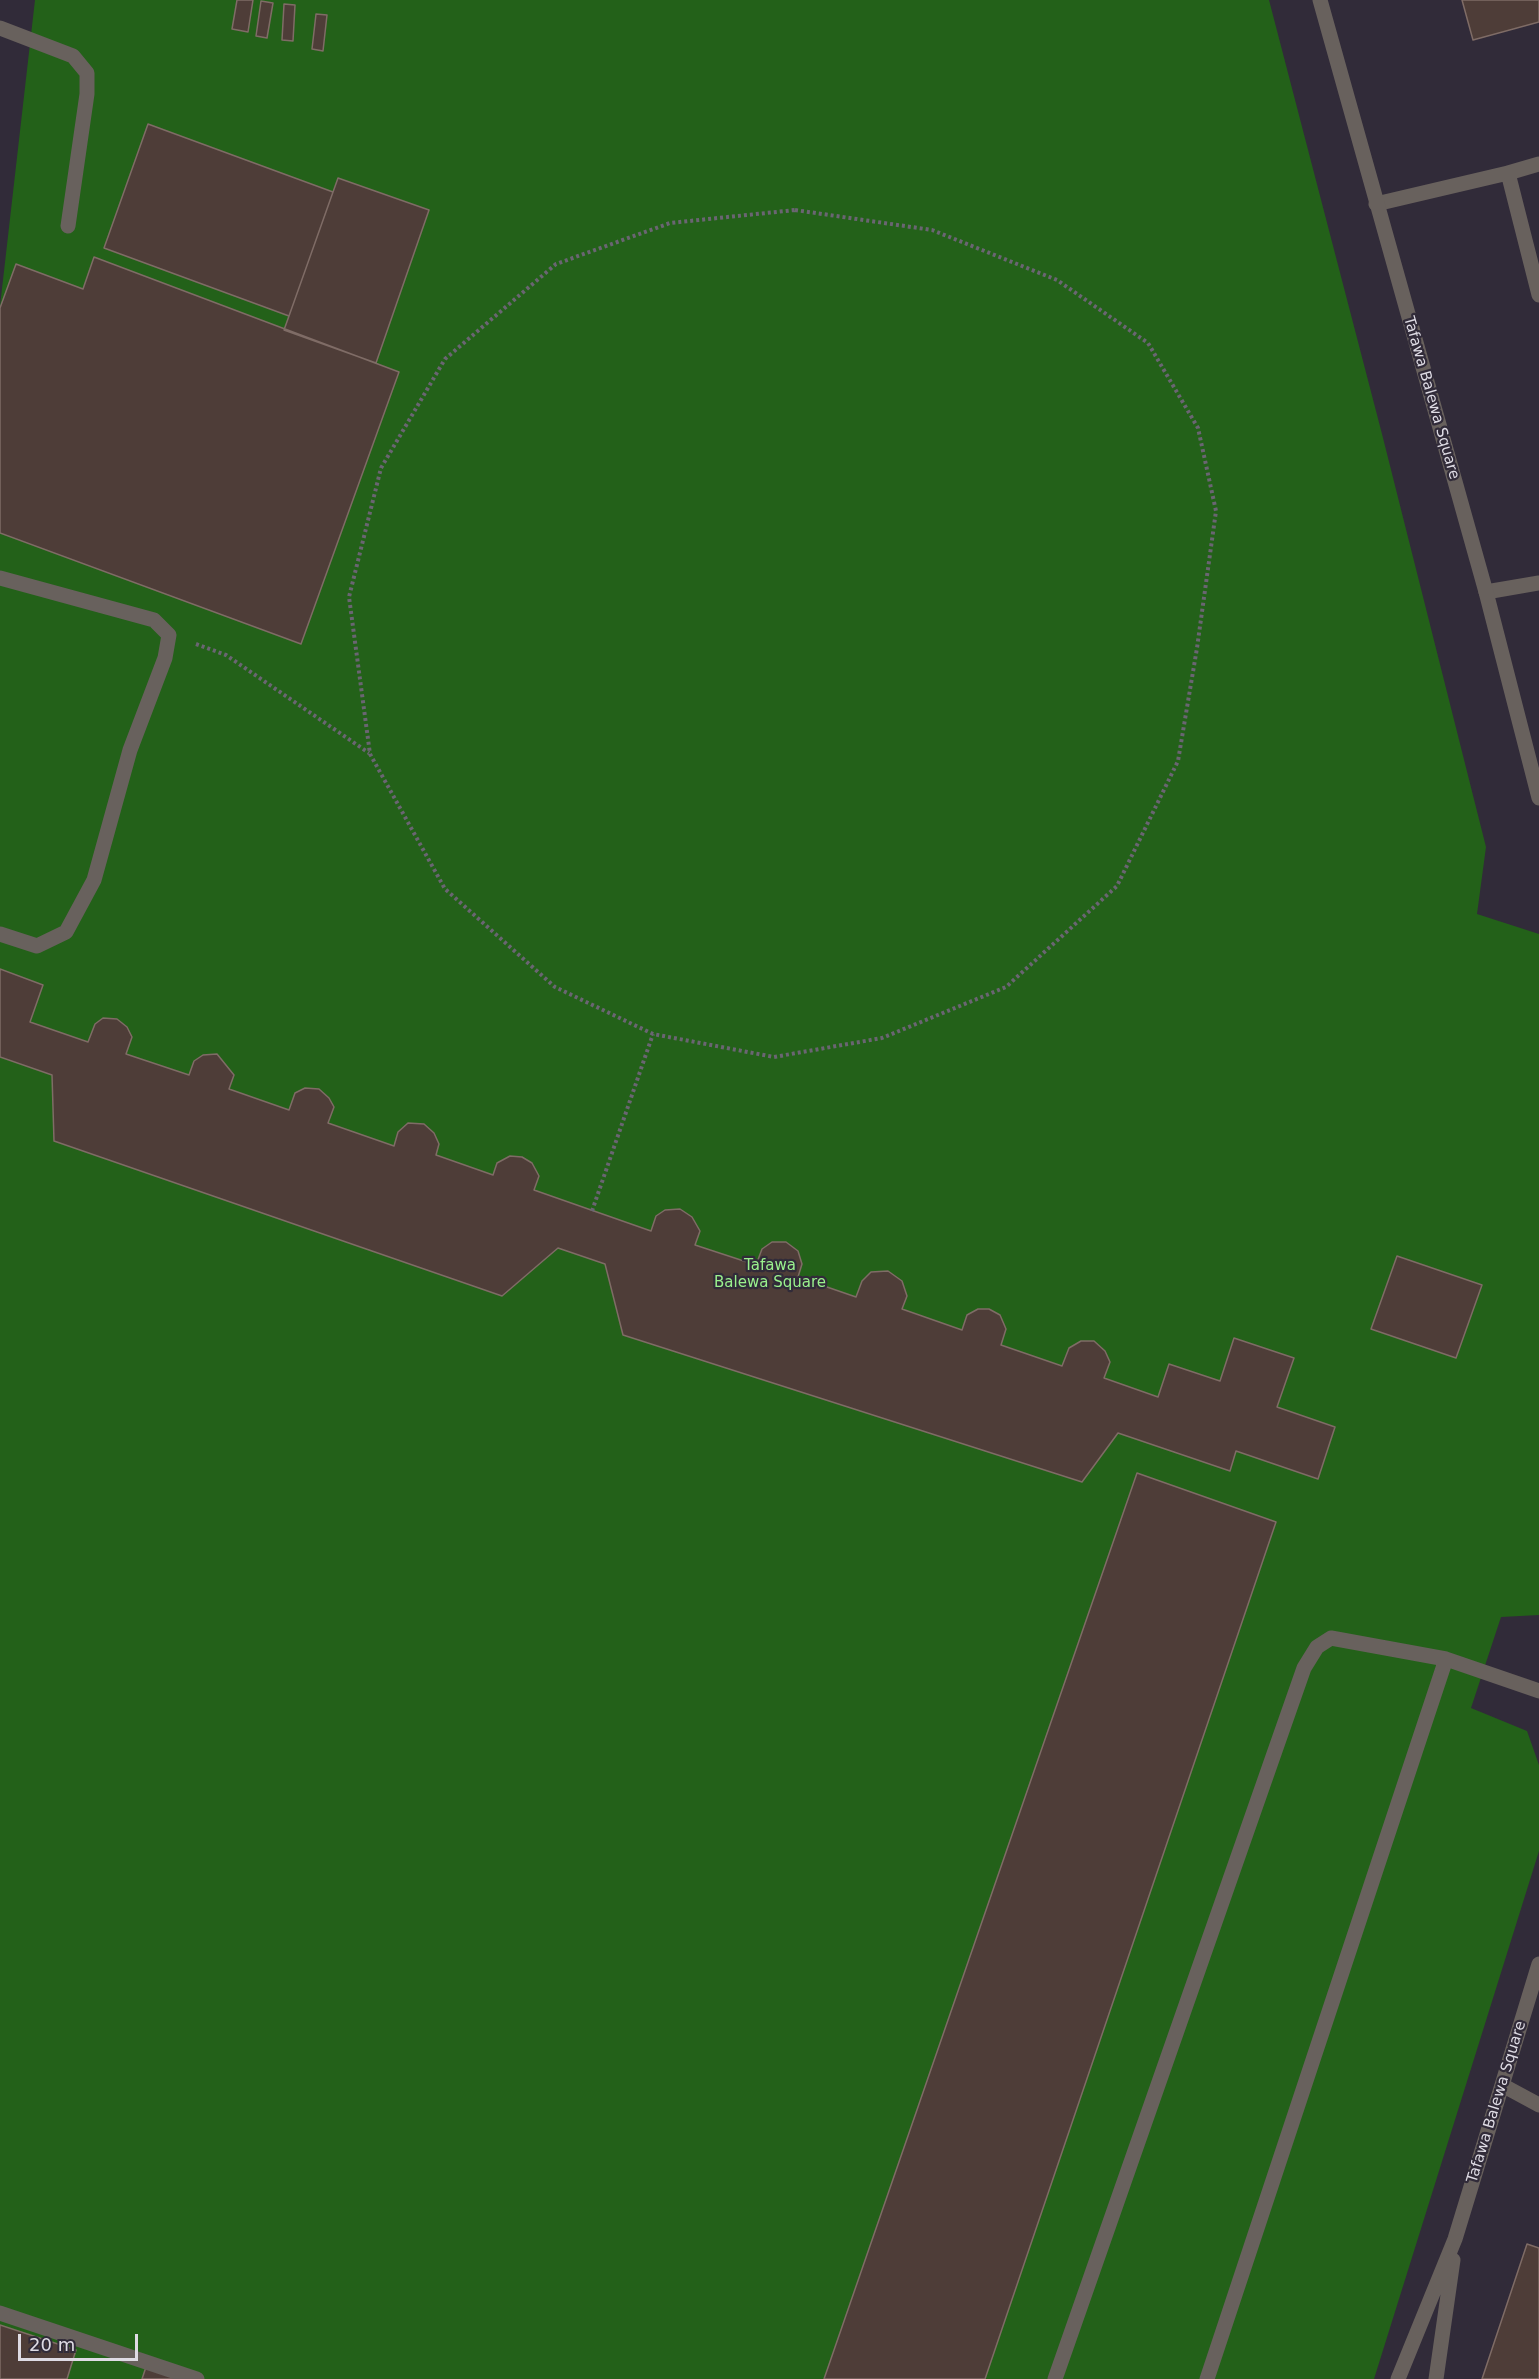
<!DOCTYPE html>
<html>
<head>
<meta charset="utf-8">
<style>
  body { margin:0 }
  #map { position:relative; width:1539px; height:2379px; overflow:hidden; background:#312b39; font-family:"DejaVu Sans",sans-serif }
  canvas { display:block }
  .scale { position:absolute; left:18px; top:2334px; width:120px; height:27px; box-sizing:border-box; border:3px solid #dedbe4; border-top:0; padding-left:8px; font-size:18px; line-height:21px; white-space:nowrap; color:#dedbe4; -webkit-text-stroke:4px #312b39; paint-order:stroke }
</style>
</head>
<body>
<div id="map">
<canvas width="1539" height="2379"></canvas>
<div class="scale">20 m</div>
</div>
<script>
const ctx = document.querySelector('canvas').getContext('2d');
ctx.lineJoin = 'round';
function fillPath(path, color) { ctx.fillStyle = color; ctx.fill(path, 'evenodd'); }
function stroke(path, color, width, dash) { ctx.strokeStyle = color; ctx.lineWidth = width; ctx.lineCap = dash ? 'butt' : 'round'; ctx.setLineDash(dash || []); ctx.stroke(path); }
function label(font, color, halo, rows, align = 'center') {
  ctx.font = font + ' "DejaVu Sans",sans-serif'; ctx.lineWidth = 4.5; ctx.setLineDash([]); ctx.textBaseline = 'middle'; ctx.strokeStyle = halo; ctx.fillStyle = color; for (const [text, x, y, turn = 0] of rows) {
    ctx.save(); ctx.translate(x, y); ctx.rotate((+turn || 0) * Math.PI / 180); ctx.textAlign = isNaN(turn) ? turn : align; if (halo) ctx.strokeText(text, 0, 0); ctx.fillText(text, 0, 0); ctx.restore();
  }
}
const green = new Path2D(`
  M35 0H1269L1382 434 1486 847 1477 914 1539 934V1615L1501 1617 1471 1708 1527 1731 1539 1765V1851L1374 2379H0V306Z`);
const building = new Path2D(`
  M237 0H253L248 32 232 29Z
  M1462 0H1539V22L1473 40Z
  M261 1 273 3 267 38 256 36Z
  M284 4 295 5 293 41 282 40Z
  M316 14 327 15 323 51 312 49Z
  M148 124 333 192 289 316 104 248Z
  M338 178 429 210 376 363 284 330Z
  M94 257 399 372 301 644 0 533V308L16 264 83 289Z
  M0 969 43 985 30 1022 88 1042 95 1024 103 1018 117 1019 127 1027 132 1037 126 1054 189 1075 194 1061 203 1055 217 1054 234 1075 229 1089 289 1110 295 1093 305 1088 319 1089 329 1098 334 1107 328 1123 394 1146 398 1132 408 1123 424 1124 434 1133 439 1144 436 1155 493 1175 497 1163 510 1156 522 1157 532 1163 539 1176 534 1190 651 1231 656 1216 665 1210 680 1209 692 1217 700 1231 695 1245 756 1265 762 1249 772 1242H786L798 1251 802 1264 798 1277 856 1297 862 1281 871 1272 888 1271 902 1281 907 1296 902 1309 962 1330 967 1315 978 1309H989L1000 1315 1006 1329 1001 1345 1062 1366 1069 1348 1081 1341H1094L1105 1351 1110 1362 1104 1378 1158 1397 1169 1364 1220 1381 1234 1338 1294 1358 1277 1407 1335 1427 1318 1479 1236 1451 1230 1471 1118 1433 1082 1482 623 1335 605 1264 558 1248 502 1296 54 1141 52 1075 0 1057Z
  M1397 1256 1482 1285 1456 1358 1371 1329Z
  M1137 1473 1276 1522 985 2379H824Z
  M1527 2244 1539 2248V2379H1482Z
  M0 2325 76 2350 67 2379H0Z
  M146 2367 183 2379H142Z`);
const path = new Path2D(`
  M795 210 932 230 1057 280 1148 343 1198 428 1216 511 1197 648 1178 761 1117 886 1006 987 882 1038 774 1057 653 1034 555 987 445 889 370 754 349 597 381 468 445 359 556 264 670 223Z
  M196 644 226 655 369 753
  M592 1211 653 1034`);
const service = new Path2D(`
  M0 28 73 56 87 73V94L68 226
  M1508 173 1539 164
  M1376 204 1508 173 1539 295
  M0 578 154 620 169 635 165 658 130 750 94 880 66 932 37 946 0 934
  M1486 592 1539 583
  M0 2313 197 2379
  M1055 2379 1304 1668 1317 1647 1331 1638 1446 1659 1539 1691
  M1207 2379 1446 1659`);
const minor = new Path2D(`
  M1320 0 1486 592 1539 798
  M1502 2085 1539 2105
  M1398 2379 1455 2239 1539 1964
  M1436 2379 1453 2260`);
const streetNames = [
  ["Tafawa Balewa Square",1431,398,74],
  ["Tafawa Balewa Square",1497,2102,-73]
];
const parkNames = [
  ["Tafawa",770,1266],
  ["Balewa Square",770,1283]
];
fillPath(green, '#236119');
fillPath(building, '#4e3d38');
stroke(building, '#7f6c66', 1.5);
stroke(path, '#6a6572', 4, [3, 3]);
stroke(service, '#68615d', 15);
stroke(minor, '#68615d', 15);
label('15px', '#dedbe4', '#312b39', streetNames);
label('15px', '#9af18d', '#312b39', parkNames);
</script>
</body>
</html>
